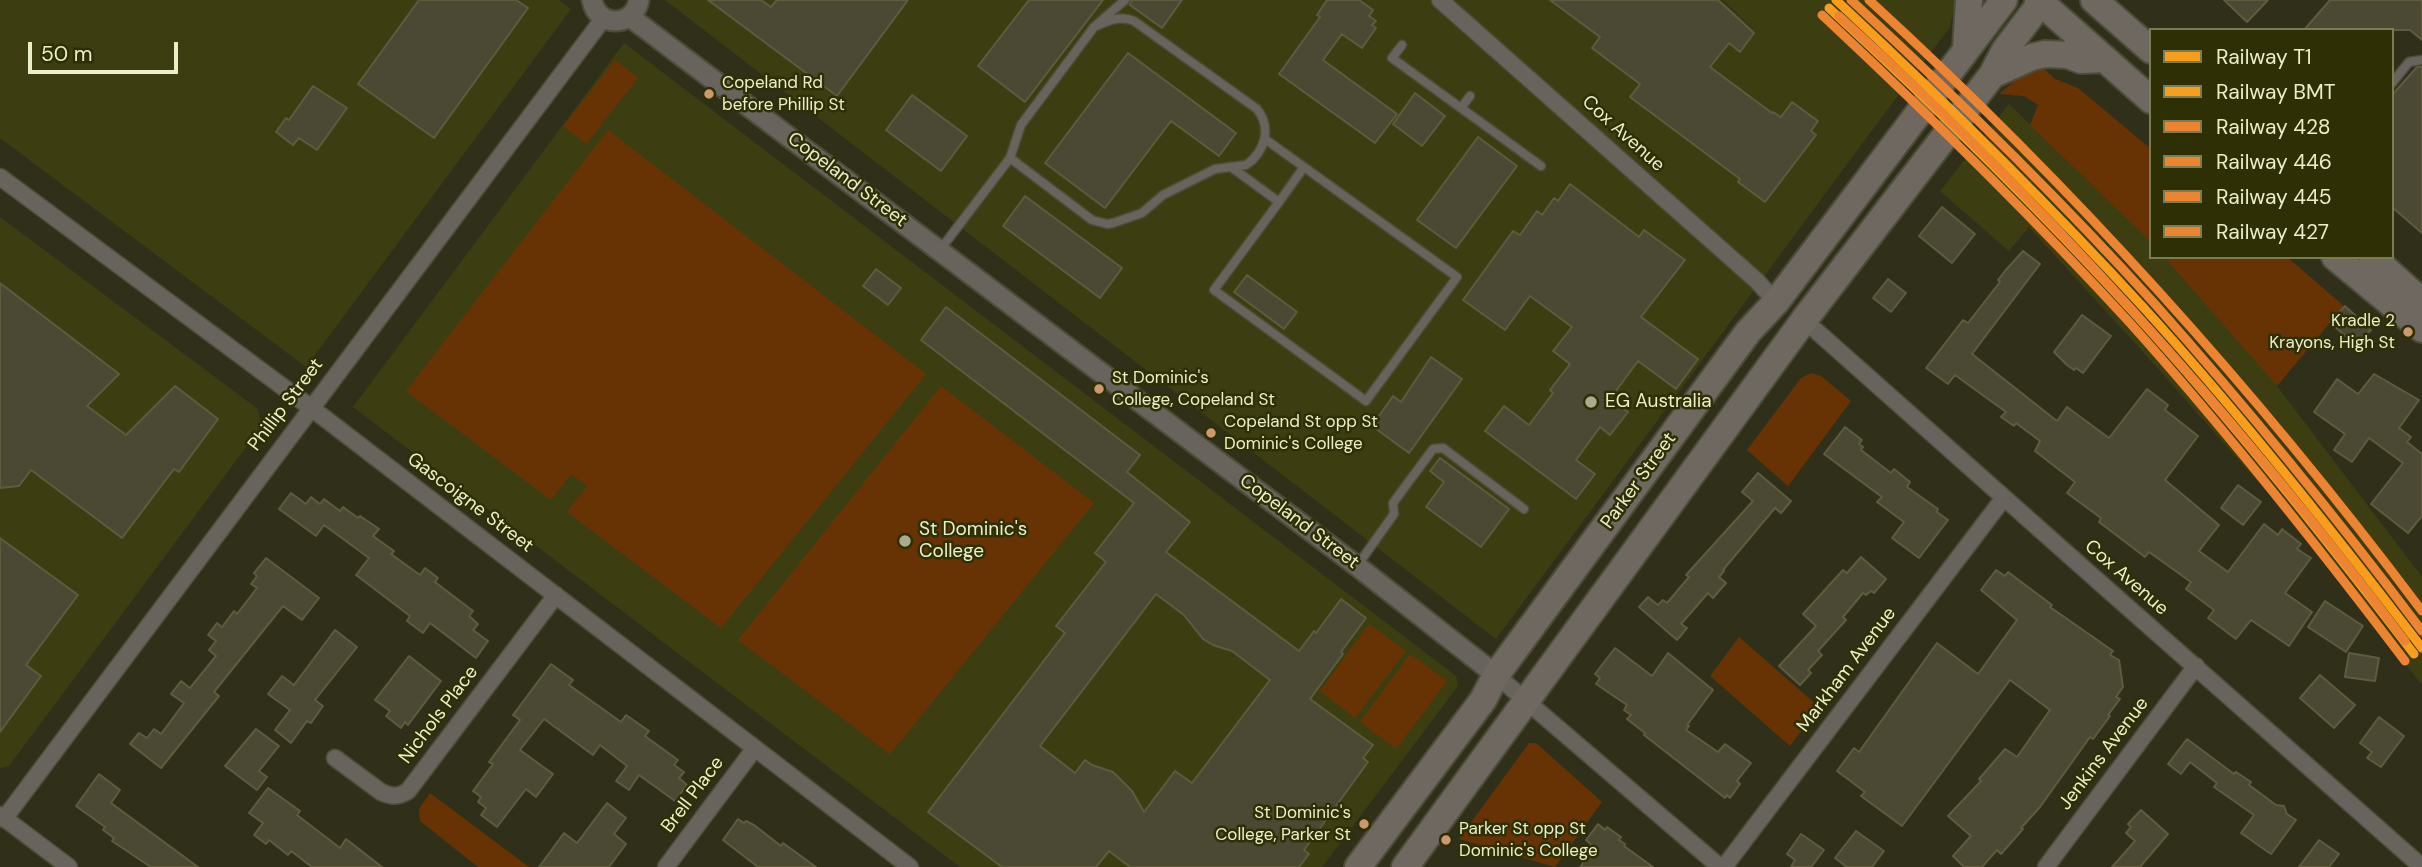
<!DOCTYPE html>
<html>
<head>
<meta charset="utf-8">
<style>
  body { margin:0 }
  #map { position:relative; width:2422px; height:867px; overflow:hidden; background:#30301a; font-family:"DM Sans",sans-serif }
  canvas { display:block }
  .legend { position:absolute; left:2149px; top:28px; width:245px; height:231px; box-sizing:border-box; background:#2e2f05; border:2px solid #7a7c53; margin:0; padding:9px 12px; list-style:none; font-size:21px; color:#ebefc9 }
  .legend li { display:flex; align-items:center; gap:14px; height:35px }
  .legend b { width:35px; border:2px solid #7a7c53 }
  .scale { position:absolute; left:28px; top:42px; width:150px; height:32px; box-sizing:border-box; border:4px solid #ebefc9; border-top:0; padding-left:9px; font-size:21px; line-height:24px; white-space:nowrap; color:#ebefc9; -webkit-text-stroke:5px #2e2f05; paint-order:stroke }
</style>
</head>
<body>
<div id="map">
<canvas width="2422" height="867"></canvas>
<ul class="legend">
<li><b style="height:9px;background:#f99d1c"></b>Railway T1</li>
<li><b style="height:9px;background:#f99d1c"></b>Railway BMT</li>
<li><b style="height:9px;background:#ed8431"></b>Railway 428</li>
<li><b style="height:9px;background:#ed8431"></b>Railway 446</li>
<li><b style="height:9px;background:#ed8431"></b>Railway 445</li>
<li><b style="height:9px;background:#ed8431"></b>Railway 427</li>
</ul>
<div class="scale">50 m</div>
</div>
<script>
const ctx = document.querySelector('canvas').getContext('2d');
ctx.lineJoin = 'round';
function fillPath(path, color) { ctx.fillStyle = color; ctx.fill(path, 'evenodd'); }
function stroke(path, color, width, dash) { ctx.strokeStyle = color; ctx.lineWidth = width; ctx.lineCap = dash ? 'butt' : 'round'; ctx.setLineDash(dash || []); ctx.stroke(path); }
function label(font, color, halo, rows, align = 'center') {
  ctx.font = font + ' "DM Sans",sans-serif'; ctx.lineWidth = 5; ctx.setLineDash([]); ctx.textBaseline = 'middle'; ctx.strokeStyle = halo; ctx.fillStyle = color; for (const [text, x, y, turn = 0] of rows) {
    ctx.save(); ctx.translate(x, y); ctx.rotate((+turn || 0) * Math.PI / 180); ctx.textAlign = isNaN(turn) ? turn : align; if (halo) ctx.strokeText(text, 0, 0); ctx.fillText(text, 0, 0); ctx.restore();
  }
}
const built = new Path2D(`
  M0 0H559L571 9 306 367 0 138Z
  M665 0H1721L1762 37 1723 0H1954L1955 3 1950 27 1870 133 1496 639Z
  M624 43 1456 676 1458 686 1322 867H960L353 407Z
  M2009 104 2144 235 2151 242V257H2164L2244 347 2277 386 2422 577V685L2298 527 2153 363 2029 227 2009 251 1940 191Z
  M0 217 258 409 261 427 9 766 0 768Z`);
const green = new Path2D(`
  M615 60 638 78 586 144 563 126Z
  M2043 68 2055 79 2078 88 2151 149V242L2030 125 2038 105 2024 96 1999 94 2017 79Z
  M608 130 926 374 721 628 567 512 587 486 571 474 551 500 406 391Z
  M2164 257H2287L2344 306 2277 386Z
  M1811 373 1821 376 1851 401 1788 486 1747 450 1801 378Z
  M941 386 1094 503 890 754 738 640Z
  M1369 624 1406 651 1355 718 1320 691Z
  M1739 637 1819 707 1790 746 1710 676Z
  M1410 654 1447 681 1396 749 1360 722Z
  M1529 743H1536L1602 802 1555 867 1459 839Z
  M430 793 529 867H478L420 821 419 809Z`);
const building = new Path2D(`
  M419 0H516L528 8 434 138 358 84Z
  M708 0H761L771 7 777 0H908L837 96Z
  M1029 0H1103L1025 102 978 66Z
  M1131 0H1182L1162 28 1130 5Z
  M1327 0H1359L1373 10 1369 16 1376 21 1372 25 1376 28 1362 48 1342 34 1323 60 1397 114 1375 143 1279 74 1320 17 1317 15Z
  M1550 0H1718L1754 33 1740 52 1729 43 1710 67 1772 113 1773 112 1781 117 1792 102 1818 121 1811 131 1816 135 1765 202 1738 182 1740 179 1630 97 1640 84 1592 48 1600 37Z
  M2224 0H2268L2247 22Z
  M2330 0H2422V40L2410 30H2304Z
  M1128 53 1236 133 1219 156 1171 121 1105 208 1045 163Z
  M2417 67H2422V233L2392 207V95Z
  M313 86 347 108 317 150 299 138 293 145 276 132 286 118 289 120Z
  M1415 93 1445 116 1422 146 1393 124Z
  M912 95 967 136 941 171 886 130Z
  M1478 137 1517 166 1456 248 1417 220Z
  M1570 184 1639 237 1644 230 1685 260 1641 317 1698 359 1676 389 1638 361 1610 399 1628 412 1610 435 1600 427 1576 460 1595 474 1576 499 1485 431 1504 406 1529 425 1553 393 1550 390 1570 364 1553 351 1572 327 1530 296 1505 330 1463 300 1513 231 1520 235 1537 211 1542 215 1554 198 1558 201Z
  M1025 196 1122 268 1100 298 1003 226Z
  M1942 207 1975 234 1952 263 1919 236Z
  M2023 251 2040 264 1972 354 2057 421 2067 407 2109 438 2147 389 2168 405 2165 410 2198 436 2165 480 2219 525 2199 551 2228 572 2264 524 2278 535 2282 529 2301 544 2297 549 2311 558 2285 593 2312 612 2289 646 2251 620 2236 639 2208 618 2214 610 2186 589 2191 582 2149 552 2145 557 2099 522 2101 518 2067 493 2075 482 2035 451 2040 441 2016 423 2014 426 2001 417 2006 412 1955 375 1948 384 1926 368 1963 320 1968 323 2000 282 1998 280 2005 271Z
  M876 269 901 288 888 305 863 286Z
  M1247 275 1297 312 1284 329 1234 292Z
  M1888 279 1906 293 1891 312 1873 298Z
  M0 283 119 374 87 406 126 435 175 386 218 419 179 472 174 469 122 538 31 470 19 486 0 488Z
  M2345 306 2371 330 2356 346 2330 322Z
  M946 307 1140 455 1127 472 1190 522 1166 552 1299 651 1314 631 1316 633 1341 599 1366 618 1341 652 1343 654 1310 699 1373 745 1363 758 1368 762 1304 850 1309 854 1299 867H1130L1109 851 1096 867H1002L928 812 1065 633 1056 626 1106 562 1095 553 1134 503 921 340ZM1156 594 1184 615 1203 639 1213 645 1232 651 1270 680 1192 783 1175 771 1144 812 1132 791 1113 772 1092 765 1085 760 1075 773 1040 746Z
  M2082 315 2111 336 2083 373 2076 368 2074 370 2067 365 2054 352Z
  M1431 357 1462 379 1409 453 1372 426 1393 396 1401 402Z
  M2374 374 2419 400 2399 428 2411 437 2407 442 2422 454V516L2408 533 2371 504 2403 463 2369 438 2352 462 2334 450 2345 434 2314 412 2337 379 2358 394Z
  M1845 427 1862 440 1859 444 1863 447 1861 450 1891 473 1894 469 1910 482 1907 487 1938 509 1937 512 1948 520 1919 558 1892 538 1904 522 1877 502 1882 497 1824 454Z
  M1440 458 1509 509 1481 547 1426 507 1444 482 1430 471Z
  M1758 473 1791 501 1781 513 1775 508 1723 570 1724 571 1719 577 1726 583 1713 598 1708 593 1681 624 1687 628 1677 640 1639 607 1648 597 1658 605 1663 600 1667 603 1689 577 1686 575 1753 501 1742 492Z
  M2238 485 2261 502 2243 525 2221 508Z
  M291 493 306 504 311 497 320 504 324 499 340 511 343 507 358 518 360 516 379 529 373 536 394 551 391 554 420 575 425 568 438 578 435 582 473 611 469 616 478 624 473 630 488 641 476 658 430 623 423 633 407 621 410 616 356 575 369 558 324 525 316 536 279 509Z
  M0 538 78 595 26 665 41 676 0 732Z
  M1861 557 1886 579 1874 593 1871 591 1866 595 1863 593 1843 617 1846 620 1818 651 1822 655 1808 670 1811 673 1800 685 1779 666 1816 626 1803 614 1843 570 1847 573Z
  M266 558 319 598 302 620 283 606 214 692 219 696 161 768 130 744 139 733 147 738 154 729 161 734 184 703 171 694 181 681 190 688 216 656 209 650 216 641 208 635 217 623 222 627 234 611 237 614 257 588 251 584 257 576 254 573Z
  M1996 570 2005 576 2008 572 2052 605 2050 607 2113 651 2110 655 2119 660 2123 687 2116 697 2120 699 2108 715 2110 716 2093 739 2090 737 2040 807 2021 828 2023 829 2001 854 1997 850 1982 867H1964L1953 856 1971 836 1948 816 1981 781 1979 779 2005 749 2017 757 2050 710 2010 680 1902 826 1861 796 1865 792 1837 771 1854 748 1859 752 1937 643 1978 674 2017 620 1981 590Z
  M2325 601 2363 626 2346 652 2308 627Z
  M335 630 357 647 315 700 323 706 311 723 307 721 291 743 275 730 290 710 268 694 282 676 294 685Z
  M1615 648 1652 676 1668 653 1713 690 1687 725 1689 726 1686 730 1718 752 1725 744 1751 763 1737 781 1740 784 1730 798 1727 795 1725 798 1644 735 1645 733 1627 719 1631 715 1624 710 1627 705 1596 684 1600 678 1595 674Z
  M2349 653 2379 658 2375 681 2345 677Z
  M409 656 441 681 408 725 405 722 401 728 386 716 390 711 375 700Z
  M551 664 573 680 569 685 621 722 626 715 649 731 645 736 678 760 674 765 684 772 679 778 687 785 675 801 639 775 629 790 616 781 627 766 600 745 593 755 544 719 520 750 553 774 536 797 526 789 497 827 481 815 486 808 478 802 481 797 473 791 493 764 489 762 520 720 513 715Z
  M2320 675 2355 705 2334 728 2300 698Z
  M2379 717 2404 736 2381 767 2367 758 2372 752 2360 743Z
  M256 729 279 746 259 771 267 777 257 790 225 766Z
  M2187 739 2234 774 2236 772 2251 782 2249 785 2276 805 2284 806 2287 814 2296 820 2271 854 2241 833 2254 815 2214 787 2217 783 2190 762 2181 774 2168 764Z
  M99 774 120 790 111 803 198 867H151L112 841 114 838 103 830 105 827 76 806Z
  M268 788 300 811 297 815 340 848 346 839 382 867H312L291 851 288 855 269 840 266 844 254 835 263 823 249 813Z
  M607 803 626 818 614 834 626 844 609 867H539L564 833 577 843Z
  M2141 810 2168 834 2140 867H2112L2135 841 2126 833 2131 827 2128 824Z
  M738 819 744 823 746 821 754 825 781 846 783 843 816 867H758L723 840Z
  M1598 824 1605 830 1607 827 1621 837 1619 840 1625 844 1624 846 1653 867H1580L1595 848 1586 840Z
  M1856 831 1884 851 1872 867H1847L1835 858Z
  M1801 834 1824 850 1811 867H1791L1795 860 1787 854Z
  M2319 840 2339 854 2329 867H2299Z`);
const service = new Path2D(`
  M1402 45 1392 58 1541 166
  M2392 83 2409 62 2422 60
  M1461 108 1470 96
  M1010 158 1092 220 1107 224 1113 223 1142 213 1163 195 1215 169 1246 165C1265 152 1272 128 1257 109L1134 21C1120 15 1107 21 1094 27
  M1231 167 1279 202 1214 290 1366 401 1457 277 1265 139
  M1279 202 1304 167
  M940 250 1010 158 1021 125 1094 27 1125 0
  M1357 566 1394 514 1393 503 1433 449 1443 448 1524 509`);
const minor = new Path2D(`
  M1440 0 1757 281 1776 302
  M0 177 310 407 910 867
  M1804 320C2009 504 2216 684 2422 867
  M1496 675 1720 867
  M335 758 381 792C392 797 398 797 408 791L556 595
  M0 815 69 867
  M4 819 603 19
  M666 867 755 748
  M1724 867 2003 499
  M2046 867 2196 666`);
const tertiary = new Path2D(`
  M592 0C597 28 634 28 639 0
  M630 17 1357 566 1496 675`);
const trunk = new Path2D(`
  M2038 0 2151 100
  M2094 0 2151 50
  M1966 49 1969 0
  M1992 75 2032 57 2045 54 2068 55 2081 60 2105 59
  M2335 257 2422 329
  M2372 257 2422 302
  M1358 867 1483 700 1496 675 1748 332 1776 302 2004 0
  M1405 867 1804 320 1992 75 2005 50 2043 0`);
const rail1 = new Path2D(`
  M1836 0C1942 99 2045 200 2143 307 2242 416 2333 531 2422 648`);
const rail2 = new Path2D(`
  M1829 8C1935 106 2038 208 2136 315 2234 423 2325 538 2414 654`);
const rail3 = new Path2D(`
  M1851 0C1956 97 2058 197 2154 303 2248 409 2337 518 2422 631`);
const rail4 = new Path2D(`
  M1822 15C1928 114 2032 216 2130 323 2227 431 2317 545 2405 661`);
const rail5 = new Path2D(`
  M1869 0C2071 185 2257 391 2422 611`);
const rail6 = new Path2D(`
  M1839 16C2047 205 2236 416 2405 641`);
const markers = [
  [709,94,6,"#cd976f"],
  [2408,332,6,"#cd976f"],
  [1099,389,6,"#cd976f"],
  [1591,402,7,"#aaac8c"],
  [1211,433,6,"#cd976f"],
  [905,541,7,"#aaac8c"],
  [1364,824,6,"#cd976f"],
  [1446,840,6,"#cd976f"]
];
const busNames = [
  ["Copeland Rd",722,84],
  ["before Phillip St",722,106],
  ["Kradle 2",2395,322,"right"],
  ["Krayons, High St",2395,344,"right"],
  ["St Dominic's",1112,379],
  ["College, Copeland St",1112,401],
  ["Copeland St opp St",1224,423],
  ["Dominic's College",1224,445],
  ["St Dominic's",1351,814,"right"],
  ["College, Parker St",1351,836,"right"],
  ["Parker St opp St",1459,830],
  ["Dominic's College",1459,852]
];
const streetNames = [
  ["Cox Avenue",1623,134,42],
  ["Copeland Street",847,180,37],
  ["Phillip Street",286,405,-53],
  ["Parker Street",1639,481,-54],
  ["Gascoigne Street",470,503,37],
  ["Copeland Street",1299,522,37],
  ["Cox Avenue",2126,578,41],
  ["Markham Avenue",1847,670,-53],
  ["Nichols Place",439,715,-53],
  ["Jenkins Avenue",2104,754,-53],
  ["Brell Place",693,795,-53]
];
const poiNames = [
  ["EG Australia",1605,402],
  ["St Dominic's",919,530],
  ["College",919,552]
];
fillPath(built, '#3c3e12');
fillPath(green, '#683304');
fillPath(building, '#4b4934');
stroke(building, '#5f5b3e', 2);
stroke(service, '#4c4d38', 11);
stroke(minor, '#4c4d38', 19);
stroke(tertiary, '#4c4d38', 23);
stroke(trunk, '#4c4d38', 30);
stroke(service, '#69635d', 8);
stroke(minor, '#69635d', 16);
stroke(tertiary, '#69635d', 19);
stroke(trunk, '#6f6860', 26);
stroke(rail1, '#f99d1c', 9);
stroke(rail2, '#f99d1c', 9);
stroke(rail3, '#ed8431', 9);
stroke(rail4, '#ed8431', 9);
stroke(rail5, '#ed8431', 9);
stroke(rail6, '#ed8431', 9);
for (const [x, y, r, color] of markers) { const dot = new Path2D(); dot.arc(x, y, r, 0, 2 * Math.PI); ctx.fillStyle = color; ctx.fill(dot); stroke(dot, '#2e2f05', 2.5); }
label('17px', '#ebefc9', '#2e2f05', busNames, 'left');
label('19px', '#ebefc9', '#2e2f05', streetNames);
label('19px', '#ebefc9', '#2e2f05', poiNames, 'left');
</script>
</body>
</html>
